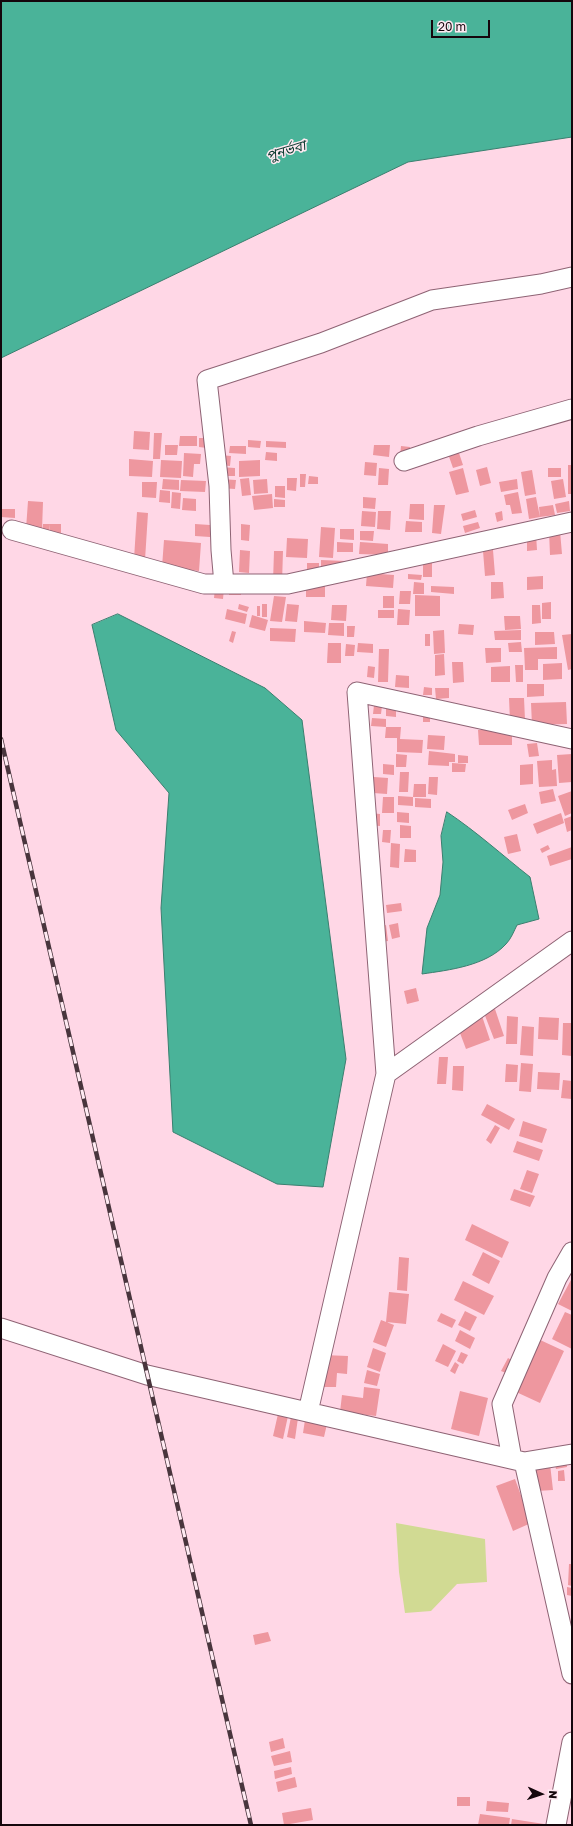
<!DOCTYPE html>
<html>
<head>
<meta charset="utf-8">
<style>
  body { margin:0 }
  #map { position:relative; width:573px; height:1826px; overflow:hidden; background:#ffd7e6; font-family:"Golos Text",sans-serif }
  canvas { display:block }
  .frame { position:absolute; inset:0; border:2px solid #15060c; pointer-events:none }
  .north { position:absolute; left:521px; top:1774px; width:40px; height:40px; -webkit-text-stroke:3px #ffeaf2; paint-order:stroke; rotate:93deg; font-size:11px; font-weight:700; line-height:16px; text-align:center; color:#15060c }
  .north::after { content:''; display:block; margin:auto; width:14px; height:18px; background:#15060c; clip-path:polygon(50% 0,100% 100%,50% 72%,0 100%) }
  .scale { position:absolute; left:431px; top:20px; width:59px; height:18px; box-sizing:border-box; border:2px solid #15060c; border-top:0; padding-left:5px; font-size:12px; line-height:14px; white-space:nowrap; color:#15060c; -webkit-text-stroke:3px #ffeaf2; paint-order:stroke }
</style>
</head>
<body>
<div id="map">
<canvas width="573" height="1826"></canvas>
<div class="frame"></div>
<div class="north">N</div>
<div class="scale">20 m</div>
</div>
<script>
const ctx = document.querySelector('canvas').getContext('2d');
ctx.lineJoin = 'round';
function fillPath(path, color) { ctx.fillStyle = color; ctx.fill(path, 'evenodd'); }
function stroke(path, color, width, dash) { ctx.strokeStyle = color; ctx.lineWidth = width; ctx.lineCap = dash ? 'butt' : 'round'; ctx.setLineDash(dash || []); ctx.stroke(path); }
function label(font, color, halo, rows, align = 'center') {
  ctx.font = font + ' "Golos Text","Noto Sans Bengali",sans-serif'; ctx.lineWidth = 3; ctx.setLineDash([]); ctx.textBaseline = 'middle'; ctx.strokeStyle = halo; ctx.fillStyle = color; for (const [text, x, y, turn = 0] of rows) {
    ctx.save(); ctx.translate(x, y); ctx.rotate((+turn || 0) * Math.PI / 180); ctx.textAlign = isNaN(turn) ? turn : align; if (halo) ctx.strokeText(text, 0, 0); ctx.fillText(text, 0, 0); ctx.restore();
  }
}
const green = new Path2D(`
  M396 1523 485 1539 487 1582 457 1584 431 1611 405 1613 399 1572Z`);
const water = new Path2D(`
  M1 1H572V137L408 162 1 358Z
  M118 614 265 688 302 720 346 1059 323 1187 277 1184 173 1132 161 908 169 793 116 730 92 625Z
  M447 812C477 832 502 855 530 877L539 919 517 925C514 931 511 939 506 944 486 966 449 970 422 974L427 928 440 895 443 862 441 836Z`);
const building = new Path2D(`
  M134 431 150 432 149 450 133 449Z
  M154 433H162L160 459H153Z
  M180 436H197V446H179Z
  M199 438H208L207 448 199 447Z
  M248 440 261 441 260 448 248 447Z
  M266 441 286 442V448L266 447Z
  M456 444 463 465 453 468 446 448Z
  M165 445H178L177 455H165Z
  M374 445H390L389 457 373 455Z
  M230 446H246V454L229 453Z
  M401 446 410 447 409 458 400 457Z
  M266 452 277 453V461L265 460Z
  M184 453 201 454 200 464H194L193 477 183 476Z
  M220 455 231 456 230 466 220 465Z
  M129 459 153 461 152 477 129 476Z
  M161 460 182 461 181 478 160 477Z
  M260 460V476L239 477V461Z
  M365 462 377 463 376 476 364 475Z
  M568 465H572V494H568Z
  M220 467 235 468V476H220Z
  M487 467 491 483 480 486 476 470Z
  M379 468 389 469 388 485H378Z
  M463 468 469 492 456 495 449 472Z
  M548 468H561V477H548Z
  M532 470 536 494 525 496 521 472Z
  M300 474H306L305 487H300Z
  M309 476 318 477V484H308Z
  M249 478 251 495 242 496 240 479Z
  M287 478H297L296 491 287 490Z
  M163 479 179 480V490L162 489Z
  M220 479 236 480 235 489 220 488Z
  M267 479 268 493 254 494 253 480Z
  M517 479 518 489 501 492 499 482Z
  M563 479 566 497 554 499 551 481Z
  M181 480 206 481 205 492 180 491Z
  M142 482H157L156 498 142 497Z
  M275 486H285V498L275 497Z
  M160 490 170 491V503L159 502Z
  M172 492 181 493 180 509 171 508Z
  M518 492 522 513 512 514 510 505H506L504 495Z
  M272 494 273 508 254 510 252 496Z
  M363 497 376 498 375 509 363 508Z
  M536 497 540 517 529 519 526 499Z
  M183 498 196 499V511L182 510Z
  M274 499 285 500V507H274Z
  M28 501 43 502 42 530 26 529Z
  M569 501 570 511 557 513 555 504Z
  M410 504H424V520L409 519Z
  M434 505H445L441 534 432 533Z
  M553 505 555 515 540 517 539 507Z
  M1 509H15V518L1 517Z
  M475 510 477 517 463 521 461 514Z
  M362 511 376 512 375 527 361 526Z
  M378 511H391L390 530 377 529Z
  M502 511 503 520 497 522 495 513Z
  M137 512 148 513 145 560 134 559Z
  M406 521 422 522V532H405Z
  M478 522 480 528 465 533 463 526Z
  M43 524H50L49 537 42 536Z
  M50 524H61V541L50 540Z
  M195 524 210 525V537L195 536Z
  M241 524 250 525 249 541 241 540Z
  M321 527 335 528 333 558 319 557Z
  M340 529H354V540L340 539Z
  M360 531H374L373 541 360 540Z
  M549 531H560L562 554 550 555Z
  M536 534 537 550 527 551V535Z
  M287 538 308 539 307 558 286 557Z
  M164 540 201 543 199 571 162 567Z
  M337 542 353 543V552H337Z
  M360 542 388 544V555L359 554Z
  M240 550 250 551 249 573 239 572Z
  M493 550 495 575 485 576 483 551Z
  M274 551H283L282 583 273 582Z
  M423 559H432V577H423Z
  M321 560 345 561 344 569 321 568Z
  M307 563H319V577L307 576Z
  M367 573 394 575 393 588 366 586Z
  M408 574 422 575 421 580 408 579Z
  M543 576V589L527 590V577Z
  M414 582 424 583V594H413Z
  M491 582H503L504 598 491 599Z
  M325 585V597H306V586Z
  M431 586 454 587V594L431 592Z
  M215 588H224L223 599 214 598Z
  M229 588H241V595H229Z
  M400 591H411L410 604H399Z
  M415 595 440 596V616H415Z
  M274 596 286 597 282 622 270 621Z
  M383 596H394V608H383Z
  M551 602V619H542V603Z
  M239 604 249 607 247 612 238 609Z
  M262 604H267V617H262Z
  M287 604 299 605 297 622 285 621Z
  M332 605H347L346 621 331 620Z
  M532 605H540L541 623 532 624Z
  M257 606H260V616H257Z
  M227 609 247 614 245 624 225 619Z
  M398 609 410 610 409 625H397Z
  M378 610H394V618H378Z
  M252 615 268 620 265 631 249 627Z
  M504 616H520L521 629 505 630Z
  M304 621 326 623 325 633 304 632Z
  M329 623H344V636L328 635Z
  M459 624 474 625 473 635 458 634Z
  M347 626H355L354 637H347Z
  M270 628 296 629 295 642 270 641Z
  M444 630 445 653 434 654 433 631Z
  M521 630V640H495L494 631Z
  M232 631 236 632 233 643 229 641Z
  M535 632H554L555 644 535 645Z
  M425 634H430V646H425Z
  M572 634V669L568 670 562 635Z
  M521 642 522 652H509L508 643Z
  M328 643H341V663H327Z
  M358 643 373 644V653L357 652Z
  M346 644 355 645 354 656H345Z
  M557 647V659H538V670H525L524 648Z
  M485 648H501V662L486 663Z
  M379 649H389L388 682H378Z
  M444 654 445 675 435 676V655Z
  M452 662H463L464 682 453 683Z
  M562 663V679L543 680V664Z
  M515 665H523V682H516Z
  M368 666 375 667 374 678 367 677Z
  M510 666V682H491V667Z
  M396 675 409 676V688L395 687Z
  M527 684H544V696L527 697Z
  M424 687 432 688V695H423Z
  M435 688H449V698L436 699Z
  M509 698H524L525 720 510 721Z
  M566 702 567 724 532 725 531 703Z
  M374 705 382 706 381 714H373Z
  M386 708H396V717L386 716Z
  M423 711H430V722H423Z
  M372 718 386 719V727L371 726Z
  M386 727H401L400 739 423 740 422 753 397 752V738H385Z
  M478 730H512V745H479Z
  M428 735 445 736 444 750 427 749Z
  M537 743 539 756 529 757 527 744Z
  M429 751 455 754V762H449V766L428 765Z
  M396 754 407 755 406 767H396Z
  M572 754V782L559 783 557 755Z
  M458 755 468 756V763H458Z
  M552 760V770L556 769 557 786 539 787 537 761Z
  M452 763 466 764 465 772H452Z
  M383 764 394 765V775L383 774Z
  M533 764V784L520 785V765Z
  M400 772H409L408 792H399Z
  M374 777 388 778 387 794 373 793Z
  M429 777H438L437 795 428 794Z
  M414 784H426V797H413V806L398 805V796L413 797Z
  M553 789 556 801 541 804 539 792Z
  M572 791V813L565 816 558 796Z
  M383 797H394V813H382Z
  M415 798 431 799V808L415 807Z
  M525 804 528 813 512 820 508 810Z
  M397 812 409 813V823L397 822Z
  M370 813 380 814V826L369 825Z
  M561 813 564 823 537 834 533 824Z
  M572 816V830L567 832 564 819Z
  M400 825 411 826V838H400Z
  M383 830H391L390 843 382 842Z
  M517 834 521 851 508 854 504 837Z
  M391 843 400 844 399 868 390 867Z
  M548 845 550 849 542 853 540 849Z
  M572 847V859L550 866 547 856Z
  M405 849 416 850V862H404Z
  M401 903 402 911 387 913 386 905Z
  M398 923 400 937 392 939 389 925Z
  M386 925 388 941 380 942 378 927Z
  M416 988 419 1001 407 1004 404 991Z
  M495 1009 504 1036 494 1039 484 1013Z
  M482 1016 490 1040 466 1049 457 1025Z
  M507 1016 518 1017 517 1044H506Z
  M539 1017 559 1018 558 1040 538 1039Z
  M563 1023H572V1056L562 1055Z
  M522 1026 534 1027 533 1056 520 1055Z
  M439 1057H448L446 1084H437Z
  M521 1063 533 1064 531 1092 519 1091Z
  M506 1064 518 1065 517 1082H505Z
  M453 1066H464L463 1091 452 1090Z
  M538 1072 560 1073 559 1090 537 1089Z
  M563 1080 572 1081V1099L561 1098Z
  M487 1104 515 1119 509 1130 481 1115Z
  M523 1121 547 1129 542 1143 519 1136Z
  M495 1125 500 1128 491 1144 486 1140Z
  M517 1141 543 1150 539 1161 513 1152Z
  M527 1170 539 1174 532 1193 520 1189Z
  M514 1189 535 1196 530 1207 510 1200Z
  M472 1224 509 1242 502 1258 465 1240Z
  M483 1252 500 1261 489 1284 472 1275Z
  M399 1257 409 1258 407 1291 397 1290Z
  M572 1278V1311L558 1304Z
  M463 1281 494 1296 484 1315 454 1300Z
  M389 1292 409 1294 406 1324 386 1322Z
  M465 1311 477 1317 470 1331 458 1325Z
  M565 1312 572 1315V1349L552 1339Z
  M441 1313 456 1320 452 1328 437 1321Z
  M381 1320 394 1325 386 1347 373 1342Z
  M460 1330 475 1338 470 1349 455 1341Z
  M538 1339 564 1351 540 1403 514 1391Z
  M443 1344 456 1351 448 1367 435 1361Z
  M373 1348 386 1353 380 1372 367 1367Z
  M461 1352 468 1355 463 1364 457 1361Z
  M323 1355 348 1356 347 1374 337 1373 336 1387H322Z
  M508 1358 513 1361 506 1373 501 1371Z
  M455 1362 459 1365 455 1374 450 1371Z
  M367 1370 380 1374 377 1386 364 1383Z
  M364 1387 380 1389 376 1416 340 1412 342 1395 363 1398Z
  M460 1391 488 1398 479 1436 451 1429Z
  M278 1414 288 1416 283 1439 273 1436Z
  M291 1417 298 1418 295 1439 287 1437Z
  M305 1420 327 1424 324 1437 303 1433Z
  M566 1459 567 1467 556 1469 554 1461Z
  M550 1464 553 1490 537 1491 534 1465Z
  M564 1470 565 1481H558V1471Z
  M515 1479 531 1523 513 1531 496 1486Z
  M569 1564H572V1586L568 1585Z
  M567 1587 572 1588V1596L567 1595Z
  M268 1632 271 1641 255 1645 253 1635Z
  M283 1738 285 1748 271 1752 269 1742Z
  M290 1751 292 1762 274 1766 271 1756Z
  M291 1767 292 1774 275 1779 274 1771Z
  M295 1777 297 1787 278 1792 276 1782Z
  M457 1797H470V1806H457Z
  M487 1801 509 1803 508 1812 486 1811Z
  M311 1808 313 1820 284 1825 282 1813Z
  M480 1814 510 1818 509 1825H478Z
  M512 1819 544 1824V1825H511Z`);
const minor = new Path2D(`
  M404 461 478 436 572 409
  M12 530 204 584H288L572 522
  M224 584 221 550 219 486 207 380 321 343 432 300 541 284 572 277
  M386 1074 357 692 572 739
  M1 1328 147 1375 524 1462 572 1454
  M308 1412 386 1074 572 941
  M512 1459 502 1404 557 1278 572 1252
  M524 1462 572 1674
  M556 1825 572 1742`);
const rail = new Path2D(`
  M1 739 251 1825`);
const waterNames = [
  ["পুনর্ভবা",286,151,-17]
];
fillPath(green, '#d1da93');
fillPath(water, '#4ab399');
stroke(water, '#3a7f6f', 1);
fillPath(building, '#ee979f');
stroke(minor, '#8e6374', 21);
stroke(minor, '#fff', 19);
stroke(rail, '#49353d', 4.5);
stroke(rail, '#ffeaf2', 3, [9]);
label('italic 14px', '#0a3a2f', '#ffeaf2', waterNames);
</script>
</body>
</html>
